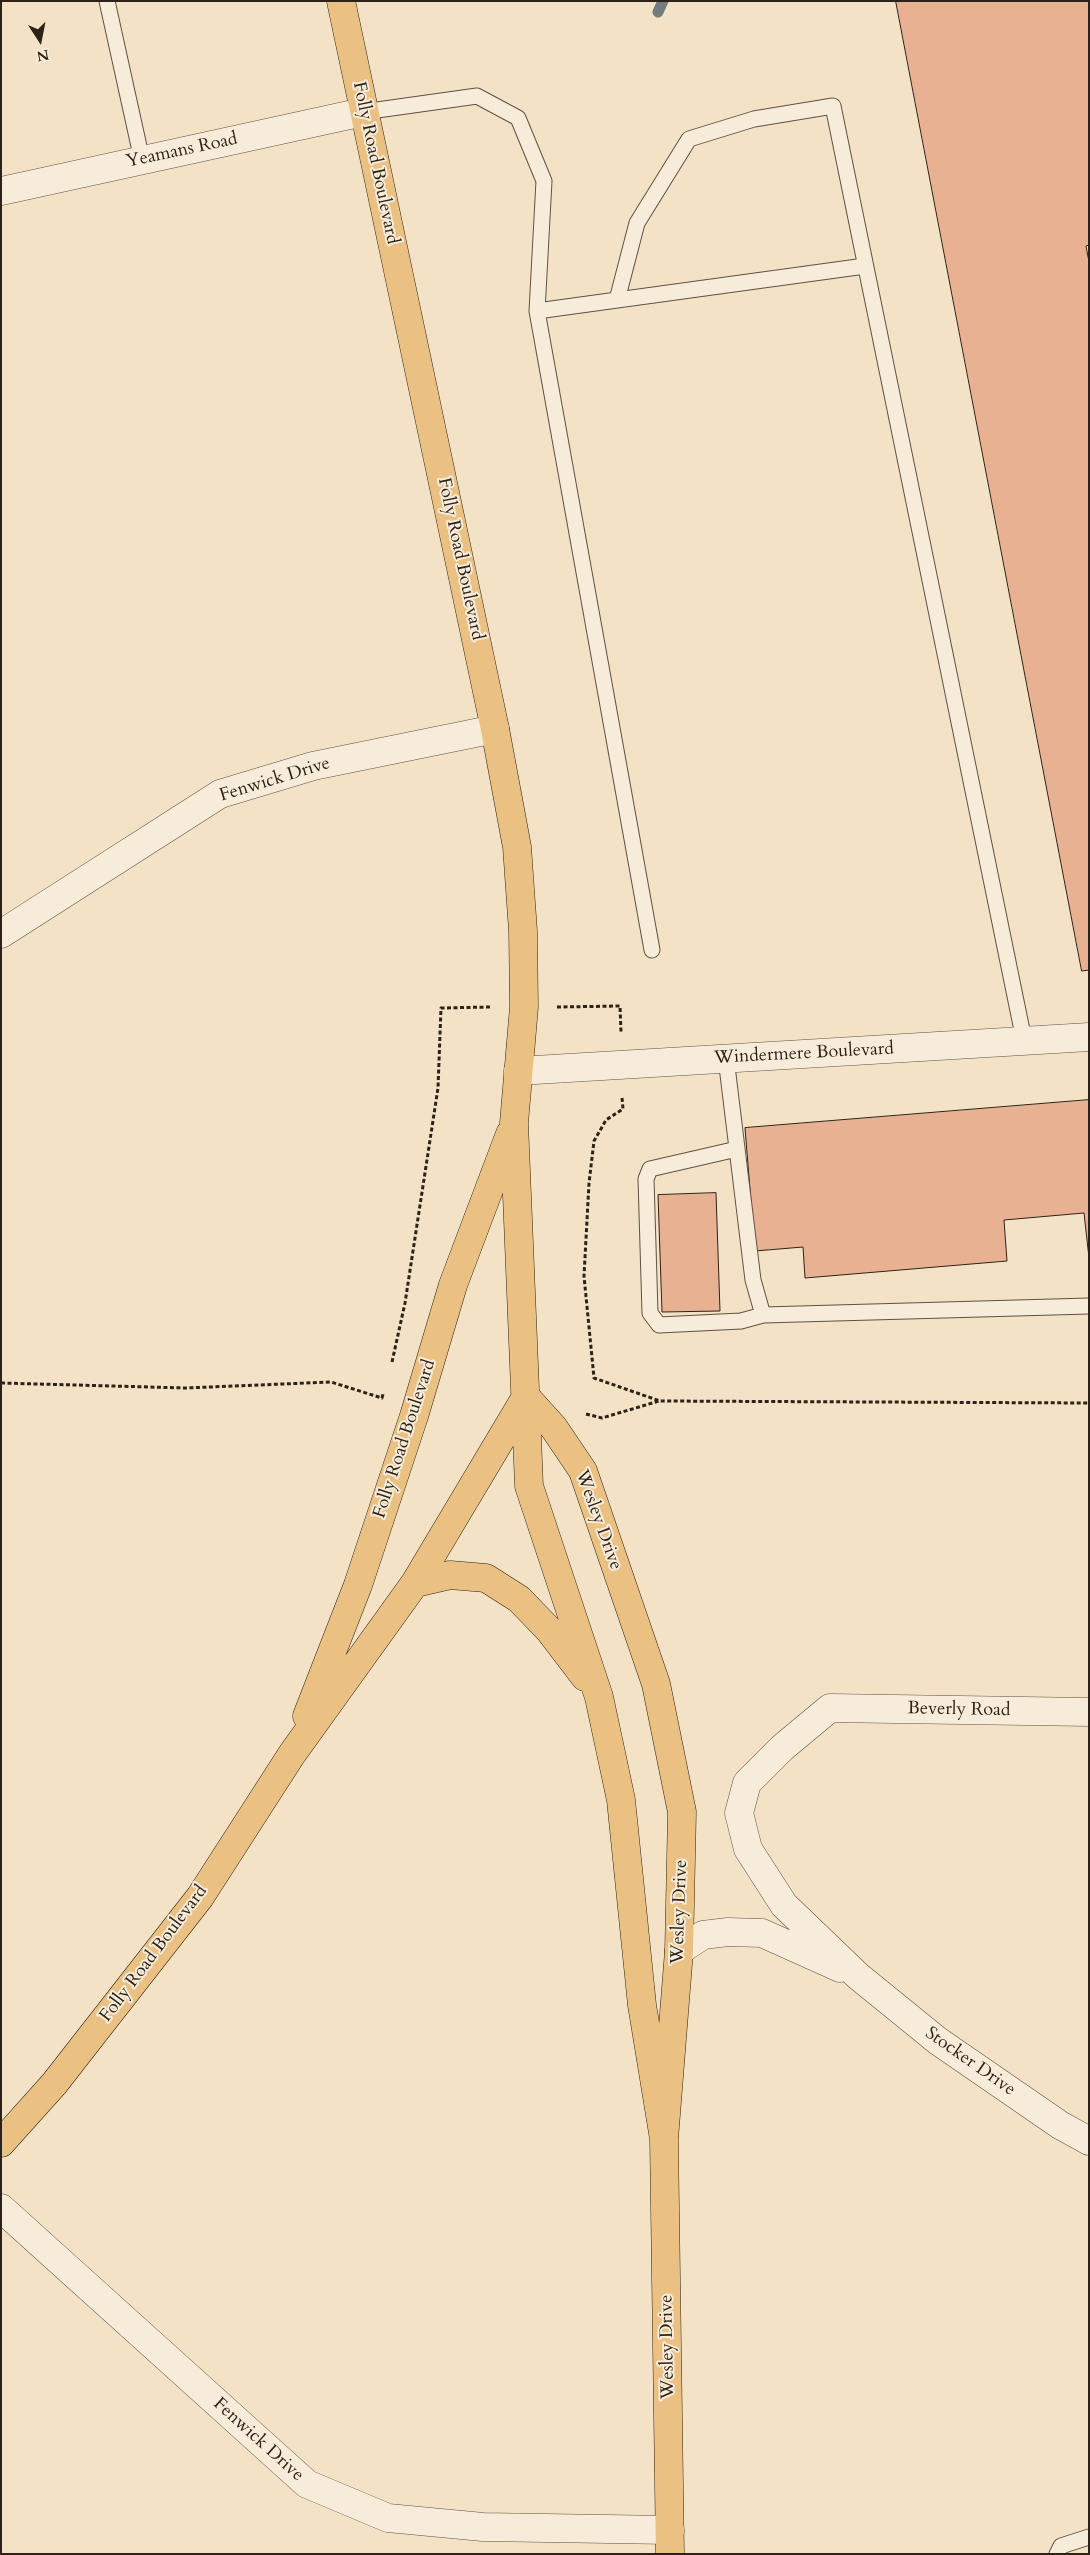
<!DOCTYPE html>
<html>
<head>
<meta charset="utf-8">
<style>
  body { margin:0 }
  #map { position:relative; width:1090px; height:2555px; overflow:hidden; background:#f3e2c5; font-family:Cardo,serif }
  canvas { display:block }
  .frame { position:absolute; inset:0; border:2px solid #2c2217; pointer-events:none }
  .north { position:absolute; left:15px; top:15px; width:50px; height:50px; -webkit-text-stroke:4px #f7ecd9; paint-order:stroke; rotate:169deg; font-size:14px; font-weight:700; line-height:20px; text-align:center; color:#2c2217 }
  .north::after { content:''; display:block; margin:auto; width:18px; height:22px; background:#2c2217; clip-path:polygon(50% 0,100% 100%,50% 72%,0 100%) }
</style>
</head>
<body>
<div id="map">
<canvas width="1090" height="2555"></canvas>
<div class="frame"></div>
<div class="north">N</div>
</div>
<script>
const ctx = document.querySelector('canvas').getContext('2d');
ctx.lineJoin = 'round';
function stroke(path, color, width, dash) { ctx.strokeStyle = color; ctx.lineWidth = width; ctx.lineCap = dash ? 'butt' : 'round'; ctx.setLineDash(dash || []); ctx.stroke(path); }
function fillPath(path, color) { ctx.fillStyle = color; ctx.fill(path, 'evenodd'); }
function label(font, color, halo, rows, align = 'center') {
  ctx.font = font + ' Cardo,serif'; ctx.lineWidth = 4; ctx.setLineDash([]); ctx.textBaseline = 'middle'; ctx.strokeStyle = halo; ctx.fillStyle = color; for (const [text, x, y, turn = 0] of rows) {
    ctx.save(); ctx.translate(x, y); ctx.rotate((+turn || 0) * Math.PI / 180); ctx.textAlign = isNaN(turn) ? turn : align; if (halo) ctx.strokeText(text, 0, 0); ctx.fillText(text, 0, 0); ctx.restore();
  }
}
const stream = new Path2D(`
  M658 12 663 1`);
const building = new Path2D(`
  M896 1H1089V245L1086 246 1089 262V970L1082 971Z
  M1089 1100V1258L1084 1213 1004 1220 1007 1261 805 1278 803 1247 755 1251 745 1128Z
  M716 1193 720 1311 662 1312 658 1195Z`);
const path = new Path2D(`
  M557 1007 620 1006 621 1032
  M622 1098 623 1109 606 1120 594 1141 589 1183 584 1276 594 1378 660 1401 1089 1403
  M392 1362 405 1303 438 1088 441 1008 491 1007
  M1 1383 186 1388 331 1382 382 1398 383 1394
  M586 1414 602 1418 659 1401`);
const service = new Path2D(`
  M107 1 142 160
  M363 112 477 96 518 118 544 181 537 311 652 950
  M617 300 637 223 689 139 754 119 833 106 1024 1040
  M537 311 865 266
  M726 1058 753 1280 763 1315 1089 1306
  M737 1149 650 1169 646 1179 650 1313 659 1325 741 1321 763 1315
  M1057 2554 1061 2546 1089 2537`);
const minor = new Path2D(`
  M1 191 363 112
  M1 934 220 794 313 766 495 729
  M1089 1712 830 1708 782 1748 747 1783 739 1813 748 1849 784 1905 858 1976 938 2041 1060 2125 1089 2141
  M679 1951 703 1935 728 1932 762 1933 840 1968
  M1 2208 307 2484 388 2518 483 2527 670 2530`);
const tertiary = new Path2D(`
  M518 1071 1089 1037`);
const primary = new Path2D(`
  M341 1 495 729 517 847 523 931 524 1007 514 1123 529 1486 599 1697 621 1800 642 2005 664 2139
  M526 1397 554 1428 583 1471 656 1684 682 1812 679 1951 664 2139 670 2554
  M415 1583 450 1575 486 1578 519 1599 549 1630 585 1677
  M307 1716 358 1585 414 1416 453 1285 510 1134
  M1 2143 54 2084 200 1897 292 1754 415 1583 526 1397`);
const streetNames = [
  ["Yeamans Road",182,151,-12],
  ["Folly Road Boulevard",375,163,78],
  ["Folly Road Boulevard",460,559,78],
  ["Fenwick Drive",275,780,-17],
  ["Windermere Boulevard",804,1054,-3],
  ["Folly Road Boulevard",405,1439,-72],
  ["Wesley Drive",598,1520,70],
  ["Beverly Road",959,1710,1],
  ["Wesley Drive",680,1912,-88],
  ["Folly Road Boulevard",154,1954,-53],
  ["Stocker Drive",970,2062,35],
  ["Wesley Drive",668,2347,-91],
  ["Fenwick Drive",258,2440,42]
];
stroke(stream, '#737d7d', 11);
fillPath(building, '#e8b192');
stroke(building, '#2c2217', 1);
stroke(service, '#5e5242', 17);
stroke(minor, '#5e5242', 29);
stroke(tertiary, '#5e5242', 29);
stroke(primary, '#2c2217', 29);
stroke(path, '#2c2217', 3, [4, 2.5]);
stroke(service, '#f7ecd9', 15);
stroke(minor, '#f7ecd9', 28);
stroke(tertiary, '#f7ecd9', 28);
stroke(primary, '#eac182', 28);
label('18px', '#2c2217', '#f7ecd9', streetNames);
</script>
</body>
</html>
